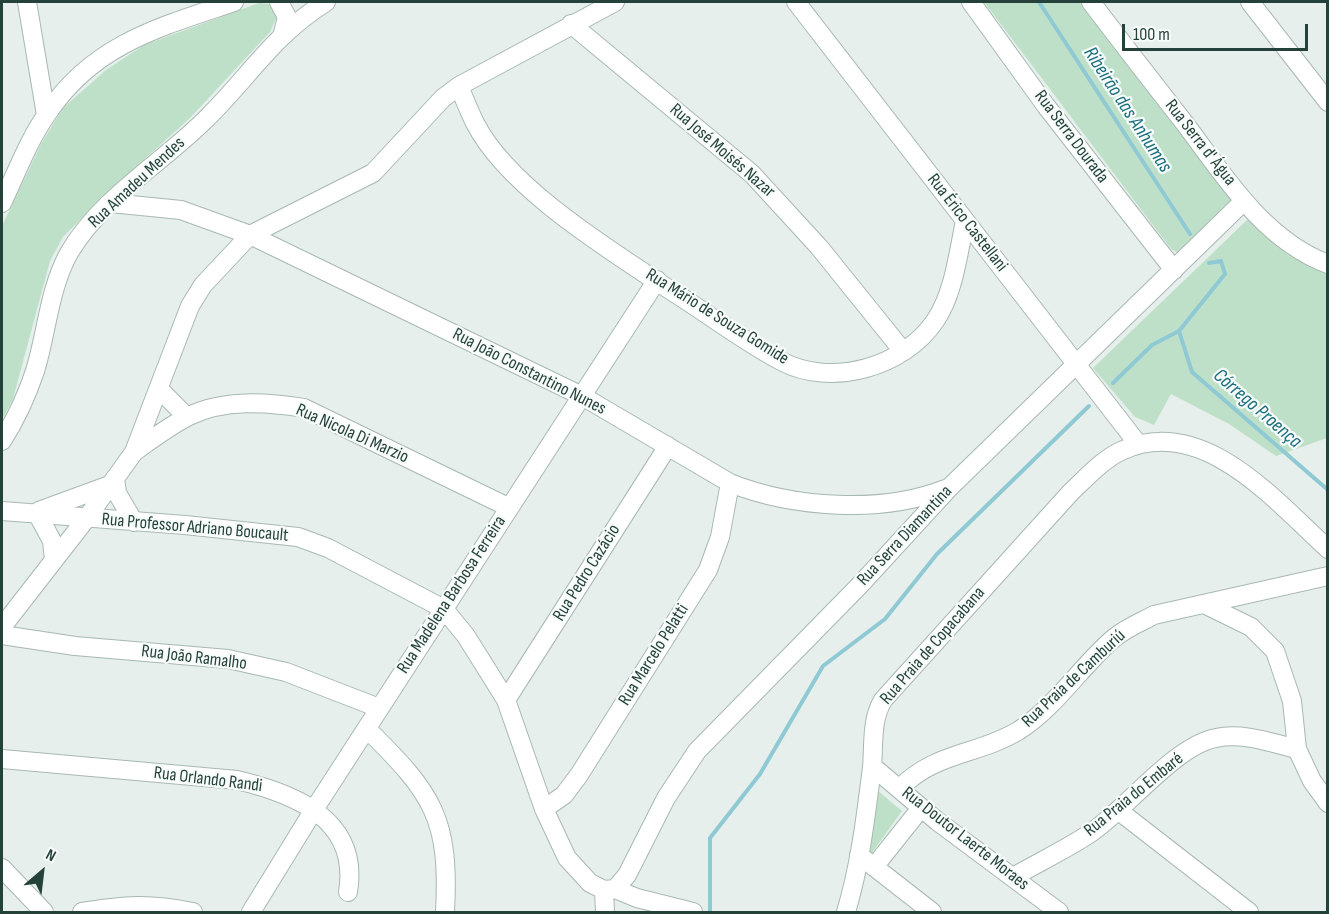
<!DOCTYPE html>
<html>
<head>
<meta charset="utf-8">
<style>
  body { margin:0 }
  #map { position:relative; width:1329px; height:914px; overflow:hidden; background:#e6efeb; font-family:"Sofia Sans Condensed",sans-serif }
  canvas { display:block }
  .frame { position:absolute; inset:0; border:3px solid #24423a; pointer-events:none }
  .north { position:absolute; left:12px; top:842px; width:60px; height:60px; -webkit-text-stroke:4px #f7fbf9; paint-order:stroke; rotate:28deg; font-size:16px; font-weight:700; line-height:24px; text-align:center; color:#24423a }
  .north::after { content:''; display:block; margin:auto; width:21px; height:27px; background:#24423a; clip-path:polygon(50% 0,100% 100%,50% 72%,0 100%) }
  .scale { position:absolute; left:1122px; top:24px; width:186px; height:27px; box-sizing:border-box; border:3px solid #24423a; border-top:0; padding-left:8px; font-size:18px; line-height:21px; white-space:nowrap; color:#24423a; -webkit-text-stroke:4px #f7fbf9; paint-order:stroke }
</style>
</head>
<body>
<div id="map">
<canvas width="1329" height="914"></canvas>
<div class="frame"></div>
<div class="north">N</div>
<div class="scale">100 m</div>
</div>
<script>
const ctx = document.querySelector('canvas').getContext('2d');
ctx.lineJoin = 'round';
function fillPath(path, color) { ctx.fillStyle = color; ctx.fill(path, 'evenodd'); }
function stroke(path, color, width, dash) { ctx.strokeStyle = color; ctx.lineWidth = width; ctx.lineCap = dash ? 'butt' : 'round'; ctx.setLineDash(dash || []); ctx.stroke(path); }
function label(font, color, halo, rows, align = 'center') {
  ctx.font = font + ' "Sofia Sans Condensed",sans-serif'; ctx.lineWidth = 4.5; ctx.setLineDash([]); ctx.textBaseline = 'middle'; ctx.strokeStyle = halo; ctx.fillStyle = color; for (const [text, x, y, turn = 0] of rows) {
    ctx.save(); ctx.translate(x, y); ctx.rotate((+turn || 0) * Math.PI / 180); ctx.textAlign = isNaN(turn) ? turn : align; if (halo) ctx.strokeText(text, 0, 0); ctx.fillText(text, 0, 0); ctx.restore();
  }
}
const green = new Path2D(`
  M984 2H1085L1234 201 1178 253 1171 249Z
  M259 3 270 4 276 11V19L270 32 190 118 107 193 63 237 50 261 13 399 2 420V226L41 144 63 108 106 70 144 45Z
  M1248 219 1287 254 1327 274V438L1276 456 1229 424 1171 394 1154 425 1135 417 1093 368Z
  M877 790 902 811 871 854 866 851Z`);
const stream = new Path2D(`
  M1039 2 1190 234
  M1209 263 1221 261 1225 274 1179 331 1192 372 1328 490
  M1113 383 1152 345 1179 331
  M710 912V838L760 774 823 666 885 619 937 554 1089 406`);
const minor = new Path2D(`
  M27 2 46 115
  M279 2 287 17 283 33
  M796 2 1138 444
  M971 2 1046 106 1174 270
  M1091 2C1122 43 1154 84 1186 125 1225 177 1264 240 1328 264
  M1250 2 1328 102
  M571 24 752 174 819 247 902 350
  M459 86C464 98 469 111 475 123 508 188 610 250 670 290 707 313 743 341 781 361 831 388 904 367 935 321 954 293 958 254 965 221
  M2 203C16 174 28 141 47 114 93 44 160 27 234 2
  M111 203 181 210 250 235 582 396 730 483C793 508 882 514 945 489
  M160 390 187 417
  M2 441C16 419 27 395 35 371 47 332 49 289 69 253 101 198 162 163 206 119 249 77 273 35 326 2
  M134 452C151 440 169 426 189 416 224 399 267 402 304 408L508 507
  M115 478 117 493 134 522
  M2 511 185 525 298 537 328 548 444 609 466 636 506 700 544 809 567 858 590 883 604 890 615 889 627 875 666 798 697 751 859 586 950 487 1244 201
  M39 511 110 485
  M38 515 52 541 54 560
  M1206 605 1251 627 1275 651 1292 701 1297 749 1312 781 1328 803
  M2 627 86 519 134 452 190 306 203 285 250 235 373 173 443 98 459 86 615 2
  M2 635 75 646 228 659 286 672 379 708
  M506 700 668 446
  M367 729C433 794 450 818 445 912
  M2 759 237 780C296 794 360 820 348 892
  M872 766 937 821 1059 912
  M900 788C935 752 978 755 1018 731 1056 707 1081 666 1114 638 1126 628 1141 622 1154 615L1328 576
  M544 809 564 795 579 775 708 570 720 537 730 483
  M1119 811 1249 912
  M859 855 932 912
  M874 867 921 808
  M2 868 44 912
  M1013 877C1039 862 1067 849 1092 832 1127 808 1176 745 1216 738 1242 732 1272 743 1297 749
  M615 889 637 898 693 912
  M604 890 605 912
  M82 912C126 905 148 903 193 912
  M251 912 315 808 657 280
  M846 912C860 866 866 815 872 767 874 744 871 720 883 700L1071 492C1086 478 1102 460 1121 451 1202 413 1274 500 1328 549`);
const streetNames = [
  ["Rua Serra Dourada",1071,137,53],
  ["Rua Serra d' Água",1200,143,52],
  ["Rua José Moisés Nazar",722,151,41],
  ["Rua Amadeu Mendes",137,183,-43],
  ["Rua Érico Castellani",967,223,52],
  ["Rua Mário de Souza Gomide",717,317,32],
  ["Rua João Constantino Nunes",529,372,27],
  ["Rua Nicola Di Marzio",352,434,24],
  ["Rua Professor Adriano Boucault",195,528,5],
  ["Rua Serra Diamantina",905,536,-47],
  ["Rua Pedro Cazácio",587,573,-58],
  ["Rua Madelena Barbosa Ferreira",452,595,-57],
  ["Rua Praia de Copacabana",933,646,-49],
  ["Rua Marcelo Pelatti",654,655,-58],
  ["Rua João Ramalho",194,658,7],
  ["Rua Praia de Camburiú",1074,679,-43],
  ["Rua Orlando Randi",208,780,7],
  ["Rua Praia do Embaré",1134,795,-39],
  ["Rua Doutor Laerte Moraes",965,839,38]
];
const waterNames = [
  ["Ribeirão das Anhumas",1127,110,57],
  ["Córrego Proença",1257,409,41]
];
fillPath(green, '#bfe0c8');
stroke(stream, '#8ec9d4', 4);
stroke(minor, '#a8b8b2', 20);
stroke(minor, '#fff', 18);
label('18px', '#24423a', '#f7fbf9', streetNames);
label('italic 20px', '#1c6f80', '#f7fbf9', waterNames);
</script>
</body>
</html>
